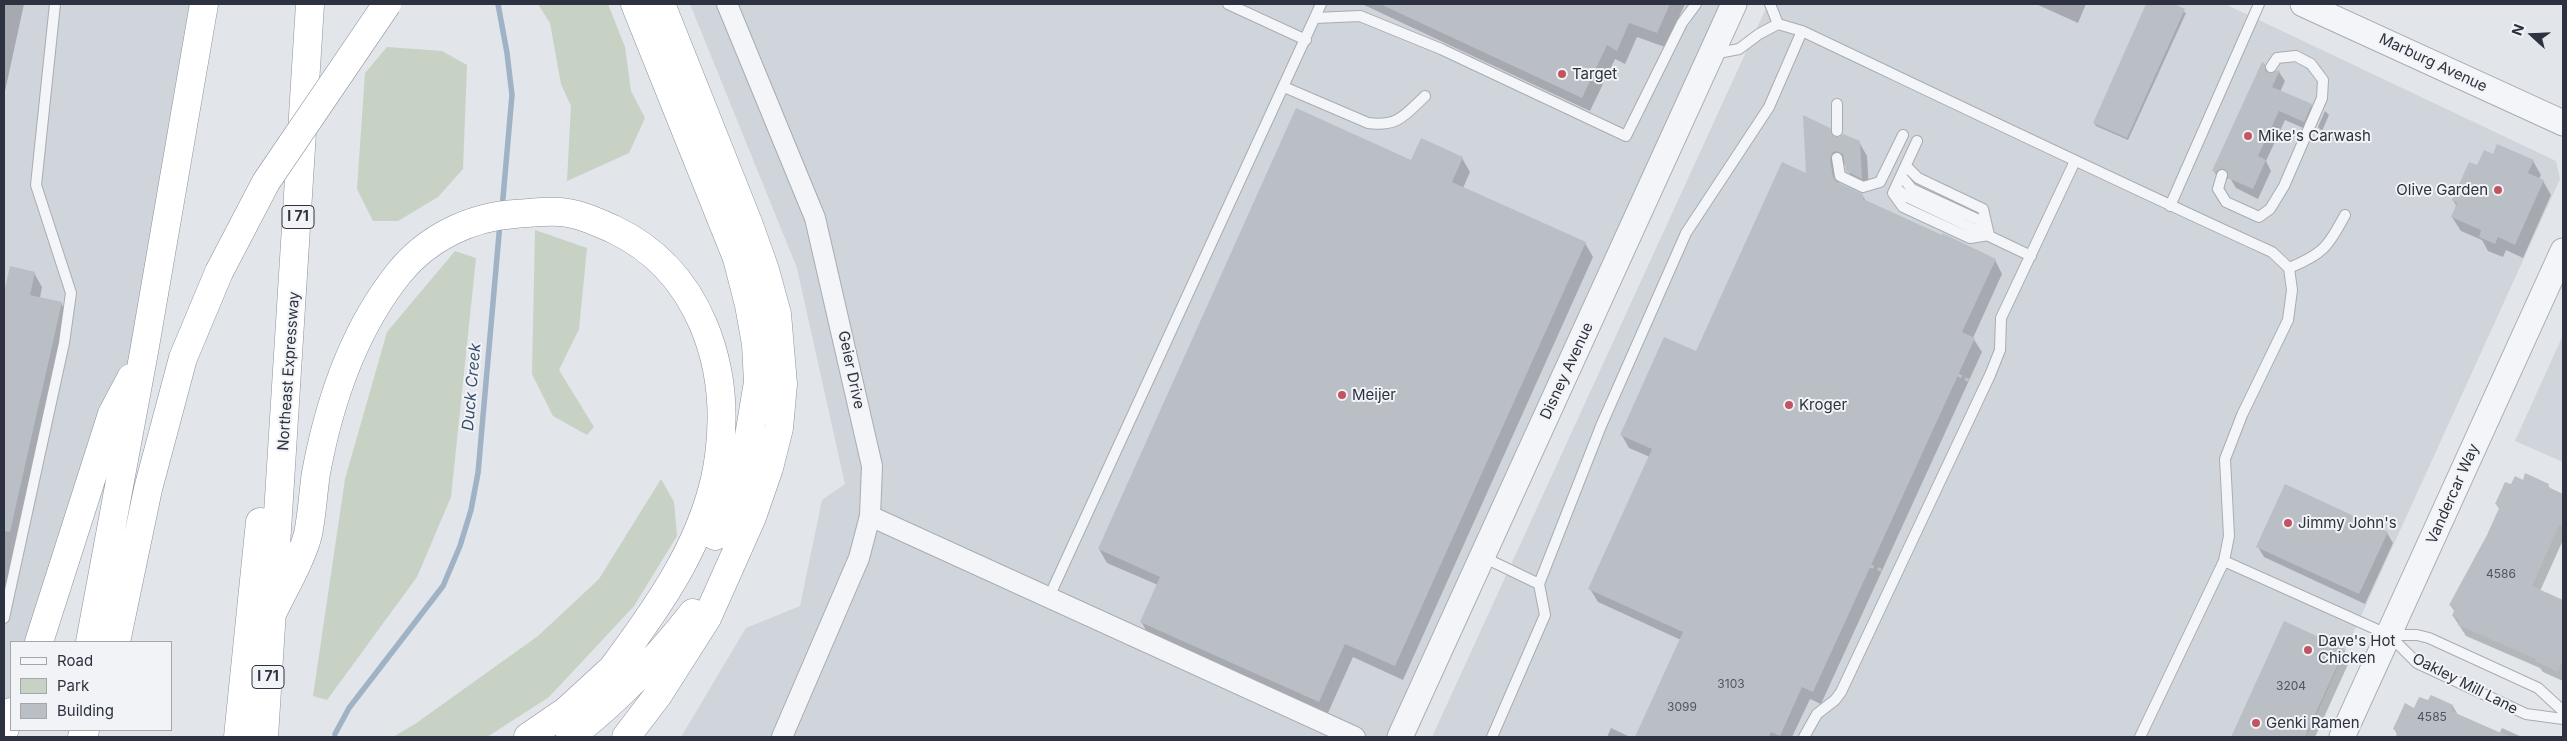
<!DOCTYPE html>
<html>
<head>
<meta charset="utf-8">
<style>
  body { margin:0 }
  #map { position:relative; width:2567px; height:741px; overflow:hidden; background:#e2e5e9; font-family:Inter,sans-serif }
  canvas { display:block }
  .frame { position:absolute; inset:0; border:5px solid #2c323f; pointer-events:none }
  .legend { position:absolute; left:10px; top:641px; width:162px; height:90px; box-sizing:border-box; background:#f1f3f6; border:1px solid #a2a6ad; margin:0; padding:6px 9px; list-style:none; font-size:15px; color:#2c323f }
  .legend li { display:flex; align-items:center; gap:10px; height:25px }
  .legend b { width:25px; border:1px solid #a2a6ad }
  .north { position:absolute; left:2507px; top:10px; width:50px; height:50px; -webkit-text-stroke:4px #f1f3f6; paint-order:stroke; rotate:290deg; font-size:14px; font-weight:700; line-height:20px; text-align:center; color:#2c323f }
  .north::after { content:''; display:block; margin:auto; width:18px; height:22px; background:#2c323f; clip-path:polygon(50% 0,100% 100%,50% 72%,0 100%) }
</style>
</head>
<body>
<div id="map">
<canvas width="2567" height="741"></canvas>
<div class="frame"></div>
<ul class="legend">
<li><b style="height:6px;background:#f4f5f8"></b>Road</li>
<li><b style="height:14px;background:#c7d2c4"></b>Park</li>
<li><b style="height:14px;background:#babec5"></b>Building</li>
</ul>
<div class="north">N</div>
</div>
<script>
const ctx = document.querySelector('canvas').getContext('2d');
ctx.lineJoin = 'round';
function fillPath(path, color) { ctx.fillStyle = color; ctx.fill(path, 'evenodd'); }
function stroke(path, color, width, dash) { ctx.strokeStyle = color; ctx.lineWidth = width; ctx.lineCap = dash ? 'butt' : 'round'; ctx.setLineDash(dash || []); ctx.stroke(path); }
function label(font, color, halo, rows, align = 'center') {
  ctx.font = font + ' Inter,sans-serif'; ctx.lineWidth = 4; ctx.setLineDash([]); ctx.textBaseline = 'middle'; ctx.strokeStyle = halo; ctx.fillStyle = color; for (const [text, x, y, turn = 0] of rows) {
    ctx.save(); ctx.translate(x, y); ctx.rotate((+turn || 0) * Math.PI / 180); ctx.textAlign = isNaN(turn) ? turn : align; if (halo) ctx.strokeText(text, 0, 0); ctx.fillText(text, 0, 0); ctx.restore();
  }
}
const built = new Path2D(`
  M4 4H204L144 352 39 642H11V712L4 731Z
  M690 4H1734L1400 737H681L746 628 800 606 822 500 845 484 797 268Z
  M1768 4H2225L2556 161 2560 179 2306 737H1432Z
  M2563 335V462L2515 441Z`);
const green = new Path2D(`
  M538 4H608L625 47 631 91 645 118 629 153 567 181 571 106 561 84 550 23Z
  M387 47 442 51 467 65 463 169 438 197 398 221H373L357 189 365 73Z
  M535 230 587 248 579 329 559 370 594 427 587 435 553 416 532 374Z
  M455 251 476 258 451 497 417 577 327 700 313 696 345 479 387 332Z
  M661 479 674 502 677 536 634 606 549 697 487 737H393L415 724 538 636 599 579Z`);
const shadow = new Path2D(`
  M4 4H24L4 96Z
  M1362 4H1685L1665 47 1637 37 1625 64 1615 59 1590 111Z
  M2036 4H2086L2078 23Z
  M2148 4H2171L2186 13 2128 140 2096 126 2094 123Z
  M2264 65 2269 74 2279 72 2285 81 2280 92 2311 105 2317 115 2310 131 2285 120 2266 161 2271 171 2258 199 2236 188 2230 178 2220 181 2214 171Z
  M2325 111 2329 115 2322 131 2318 127Z
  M1829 129 1835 138 1859 142 1867 156 1869 191 1855 185 1845 164 1840 166 1837 173 1839 184 1862 195 1866 201 1995 260 2002 274 1973 338 1982 352 1821 704 1810 699 1792 737H1637L1681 640 1598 602 1590 589 1650 457 1629 448 1621 434 1696 353 1808 175Z
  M2494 155 2533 161 2541 175 2539 179 2543 181 2551 195 2523 258 2506 250 2503 257 2488 251 2482 240 2461 231 2452 217 2457 207 2453 200 2478 167Z
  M1462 158 1470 172 1463 188 1585 243 1593 257 1403 680 1353 657 1327 715 1149 636 1141 621 1158 585 1107 563 1099 549 1412 161Z
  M34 273 42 287 40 298 61 303 69 317 4 610V290Z
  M2523 481 2548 485 2551 490 2563 496V540L2540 591 2562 601 2563 597V681L2543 672 2540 668 2466 636 2453 616 2455 612 2450 605 2488 535 2500 510 2496 504 2511 486Z
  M2387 533 2393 543 2365 604 2264 557 2258 547Z
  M2284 623 2344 650 2350 660 2315 737H2233Z
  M2453 706 2458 715 2499 734 2502 728 2522 737H2395L2397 734 2394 729 2415 709Z
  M1611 728 1630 737H1607Z`);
const stream = new Path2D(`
  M498 4 507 53 512 95 502 209
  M335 734 349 708 443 586 460 546 471 510 478 473 500 223`);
const building = new Path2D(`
  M1380 4H1670L1657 33 1629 23 1617 51 1607 45 1582 98Z
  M2146 4H2174L2185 9 2127 138 2093 123Z
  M2262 62 2265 64V70L2268 73 2280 70 2272 87 2312 104 2304 122 2279 111 2258 156 2266 160 2253 189 2228 178V173L2224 169H2220L2216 172 2212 171Z
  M1296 108 1411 160 1421 138 1463 157 1452 182 1586 242 1395 666 1345 644 1319 702 1140 622 1160 577 1098 549Z
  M1803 115 1830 128 1834 137H1840L1843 134 1860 141 1862 179 1846 171 1843 154 1836 151 1832 153 1830 159 1833 177 1837 182 1863 194V199L1942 235V233L1996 259 1962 332 1975 338 1813 692 1802 687 1780 736 1771 732 1769 737H1635L1683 632 1588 589 1652 449 1620 435 1664 337 1696 351 1782 162 1806 173Z
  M2497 144 2534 160 2528 173 2544 180 2515 245 2498 237 2495 244 2479 237 2481 230 2451 217 2457 203 2452 200 2469 162 2477 165 2484 150 2493 154Z
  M10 266 35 272 30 295 62 302 10 532 4 531V293Z
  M2525 473 2549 484 2548 487 2563 494V527L2559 525 2532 586 2563 600V659L2558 672 2535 661 2536 659 2458 625 2460 620 2452 616 2455 608 2449 605 2487 535 2500 506 2495 504 2505 482 2511 484 2515 476 2523 480Z
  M2285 484 2388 532 2359 594 2256 547Z
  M2284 621 2345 649 2318 708 2305 737H2231Z
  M2431 695 2453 705 2451 711 2510 737H2396L2398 732 2393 729 2405 703 2414 708 2419 697 2428 700Z`);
const path = new Path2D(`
  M1958 375 1972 382
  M1870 566 1884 571`);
const service = new Path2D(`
  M1228 4 1306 40
  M1770 4 1778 24
  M1315 18 1360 16 1441 49 1626 136 1682 23 1696 4
  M1713 54 1739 49 1759 34 1778 24 1802 31C1958 105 2114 180 2272 252L2289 268 2292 290 2288 320 2242 415 2225 459 2229 536 2224 561 2140 737
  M1284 87 1368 123C1398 127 1405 115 1425 96
  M1837 104V131
  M1917 141 1893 193 1903 207 1970 238 1989 235
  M1837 158 1840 176 1863 187 1880 182 1903 135
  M1906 166 1918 178 1983 209 1989 235
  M2222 175 2218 189 2226 202 2259 217 2270 209 2284 186 2322 98 2323 80 2311 64 2296 56 2277 58 2271 67
  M1901 176 1912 189 1979 220 1986 230
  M1896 188 1907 197 2031 256
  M2170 206 2259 4
  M2289 268C2323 254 2328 247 2345 215
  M1483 557 1539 584
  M2224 561 2389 635 2417 663 2526 714 2563 719
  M1049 597 1321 4
  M4 618 64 343 71 293 36 185 55 4
  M2390 635H2417L2429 638 2538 688 2563 711
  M1492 737 1545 615 1539 584 1601 426 1686 233 1769 107 1802 31
  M1804 737 1817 714 1835 700 1841 692 1990 375 2000 350 2001 318 2075 161`);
const minor = new Path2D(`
  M727 4 815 218 872 466 870 516 859 558 782 737
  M870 516 1355 737`);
const tertiary = new Path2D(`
  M2303 4 2563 123
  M1400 737 1734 4
  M2342 737 2563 251`);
const motorway = new Path2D(`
  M635 4 737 258 749 305 756 344 758 382 746 454 715 536
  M271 616C282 592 302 559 308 534 312 515 313 493 316 473 329 403 354 329 399 273 427 238 470 217 515 214 530 213 546 211 560 212 578 213 597 222 613 229 700 270 731 366 719 456 709 536 659 606 612 669
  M39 642 112 414 131 378
  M90 642 144 352 204 4
  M116 642 148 489 183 358 219 272
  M4 731 11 712
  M82 737 85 730
  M238 737 260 522
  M264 737 310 4
  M528 737 566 711 626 656
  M570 737C616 701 657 659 693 613
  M626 737 658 695 707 618 752 517 769 468 779 428 783 384 777 314 765 270 749 225 661 4`);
const motorwayBridge = new Path2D(`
  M219 272 266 182 387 4`);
const markers = [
  [1562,74,5,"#c25362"],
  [2248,136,5,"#c25362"],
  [2498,190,5,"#c25362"],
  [1342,395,5,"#c25362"],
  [1789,405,5,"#c25362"],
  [2288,523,5,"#c25362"],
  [2308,650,5,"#c25362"],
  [2256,723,5,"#c25362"]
];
const numberNames = [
  ["4586",2501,574],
  ["3103",1731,684],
  ["3204",2291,686],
  ["3099",1682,707],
  ["4585",2432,717]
];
const shields = [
  [298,217,32],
  [268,677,32]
];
const shieldNames = [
  ["I 71",298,217],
  ["I 71",268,677]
];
const streetNames = [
  ["Marburg Avenue",2433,63,25],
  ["Geier Drive",851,370,78],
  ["Northeast Expressway",289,371,-86],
  ["Disney Avenue",1567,371,-65],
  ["Vandercar Way",2453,494,-66],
  ["Oakley Mill Lane",2465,684,27]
];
const poiNames = [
  ["Target",1572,74],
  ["Mike's Carwash",2258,136],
  ["Olive Garden",2488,190,"right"],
  ["Meijer",1352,395],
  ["Kroger",1799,405],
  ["Jimmy John's",2298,523],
  ["Dave's Hot",2318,641],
  ["Chicken",2318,658],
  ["Genki Ramen",2266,723]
];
const waterNames = [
  ["Duck Creek",472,387,-85]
];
fillPath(built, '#d0d4db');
fillPath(green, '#c7d2c4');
fillPath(shadow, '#0003');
stroke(stream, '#a0b2c5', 5.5);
fillPath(building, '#babec5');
stroke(service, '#a8acb3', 12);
stroke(minor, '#a8acb3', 22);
stroke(tertiary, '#a8acb3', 27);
stroke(motorway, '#8b929e', 29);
stroke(path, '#c0c2c8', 3, [4, 4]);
stroke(service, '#f4f5f8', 10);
stroke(minor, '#f4f5f8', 20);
stroke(tertiary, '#f4f5f8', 25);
stroke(motorway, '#fff', 28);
stroke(motorwayBridge, '#8b929e', 29, []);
stroke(motorwayBridge, '#fff', 28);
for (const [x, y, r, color] of markers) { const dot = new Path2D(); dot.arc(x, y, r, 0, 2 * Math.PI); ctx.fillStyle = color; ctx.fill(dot); stroke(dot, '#f1f3f6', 2); }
label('12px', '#505560', null, numberNames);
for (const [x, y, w] of shields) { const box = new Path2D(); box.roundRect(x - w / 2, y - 11.5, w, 23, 4); ctx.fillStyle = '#f1f3f6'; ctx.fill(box); stroke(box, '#2c323f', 1); }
label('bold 14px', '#2c323f', null, shieldNames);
label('15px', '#2c323f', '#f1f3f6', streetNames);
label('15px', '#2c323f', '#f1f3f6', poiNames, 'left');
label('italic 16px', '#39516f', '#f1f3f6', waterNames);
</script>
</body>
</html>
